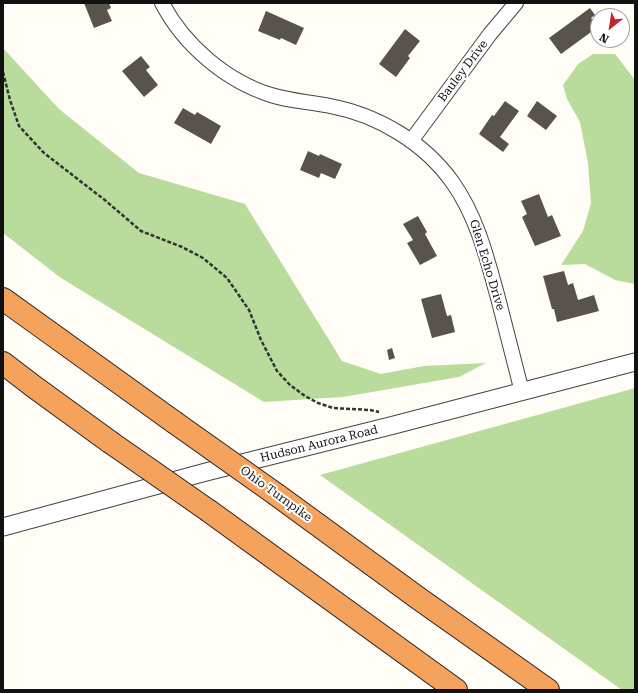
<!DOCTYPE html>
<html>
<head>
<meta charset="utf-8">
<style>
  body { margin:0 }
  #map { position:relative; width:638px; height:693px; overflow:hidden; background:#fffdf5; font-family:"Roboto Serif",serif }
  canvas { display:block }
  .frame { position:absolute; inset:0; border:4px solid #111; pointer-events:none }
  .north { position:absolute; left:590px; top:8px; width:40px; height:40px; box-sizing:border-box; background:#fff; border:1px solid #a0a0a0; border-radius:50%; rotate:210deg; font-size:11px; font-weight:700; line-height:16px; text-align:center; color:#111 }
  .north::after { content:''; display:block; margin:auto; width:14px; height:18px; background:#c4262e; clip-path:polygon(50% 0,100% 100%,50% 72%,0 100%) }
</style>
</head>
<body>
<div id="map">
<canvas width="638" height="693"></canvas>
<div class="frame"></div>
<div class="north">N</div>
</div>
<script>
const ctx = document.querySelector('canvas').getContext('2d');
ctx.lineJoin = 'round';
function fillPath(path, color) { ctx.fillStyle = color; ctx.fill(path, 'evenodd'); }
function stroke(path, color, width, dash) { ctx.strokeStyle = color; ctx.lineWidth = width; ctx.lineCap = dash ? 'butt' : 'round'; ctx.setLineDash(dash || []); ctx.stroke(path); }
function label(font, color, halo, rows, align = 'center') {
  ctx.font = font + ' "Roboto Serif",serif'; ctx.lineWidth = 4; ctx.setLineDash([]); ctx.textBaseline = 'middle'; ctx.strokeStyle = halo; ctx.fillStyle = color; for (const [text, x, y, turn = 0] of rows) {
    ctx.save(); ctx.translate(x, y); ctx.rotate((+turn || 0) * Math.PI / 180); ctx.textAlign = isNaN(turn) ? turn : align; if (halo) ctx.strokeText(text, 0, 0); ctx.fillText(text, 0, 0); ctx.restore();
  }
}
const forest = new Path2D(`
  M3 48 59 109 139 173 245 204 342 361 381 374 424 366 486 363 459 377 343 397 264 402 61 278 3 233Z
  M593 54H615L635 80V284L615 280 585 264 561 265 583 231 591 203 588 163 580 122 567 99 563 85 578 64Z
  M635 388V690H622L320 475Z`);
const building = new Path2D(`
  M84 3H109L111 8 107 10 112 21 94 28Z
  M590 8 595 15 591 18 598 27 561 54 549 38Z
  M266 11 304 28 296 45 281 38 280 40 258 31Z
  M405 29 420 41 408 56 410 58 396 77 379 64Z
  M141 56 150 67 146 70 158 85 144 97 122 71Z
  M505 101 519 111 500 137 509 144 503 152 479 134 492 115 494 116Z
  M537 101 557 116 546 130 527 116Z
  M183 108 195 115 197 112 221 126 211 144 174 123Z
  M308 151 319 156 320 154 342 164 335 179 321 173 319 178 300 170Z
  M539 194 548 217 552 215 561 236 535 246 522 217 527 214 521 201Z
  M418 216 427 232 425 234 437 256 420 265 407 243 413 240 403 224Z
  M564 271 568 285 573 283 578 300 594 295 599 311 557 322 554 309H552L543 276Z
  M441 294 447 316 451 315 455 332 432 338 421 299Z
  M392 348 395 358 389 360 387 350Z`);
const path = new Path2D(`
  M3 72 10 100 19 126 44 153 106 201 141 231 182 247 203 258 227 278 249 310 261 340 277 371 290 385 305 396 318 403 333 408 370 410 379 412`);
const minor = new Path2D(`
  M162 3C184 45 226 81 271 95 290 101 310 102 330 106 378 115 425 143 453 183 477 217 487 258 498 298 506 329 514 361 522 392
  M411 141 490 34 516 3`);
const tertiary = new Path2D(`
  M3 527 206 472 394 425 635 362`);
const motorway = new Path2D(`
  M3 299 174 422
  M3 363 33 386 110 442
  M277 495 418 598 548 690
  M209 511 456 690`);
const motorwayBridge = new Path2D(`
  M174 422 277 495
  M110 442 209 511`);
const streetNames = [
  ["Bauley Drive",463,71,-53],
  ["Glen Echo Drive",487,265,73],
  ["Hudson Aurora Road",319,444,-14],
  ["Ohio Turnpike",276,494,36]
];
fillPath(forest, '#b9dc9c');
fillPath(building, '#5a524d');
stroke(minor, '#444', 16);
stroke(tertiary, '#444', 19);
stroke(motorway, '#222', 24);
stroke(path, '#333', 2.5, [4, 2]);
stroke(minor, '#fff', 14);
stroke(tertiary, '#fff', 17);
stroke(motorway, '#f5a25d', 22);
stroke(motorwayBridge, '#222', 24, []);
stroke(motorwayBridge, '#f5a25d', 22);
label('12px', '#111', '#fff', streetNames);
</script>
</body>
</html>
